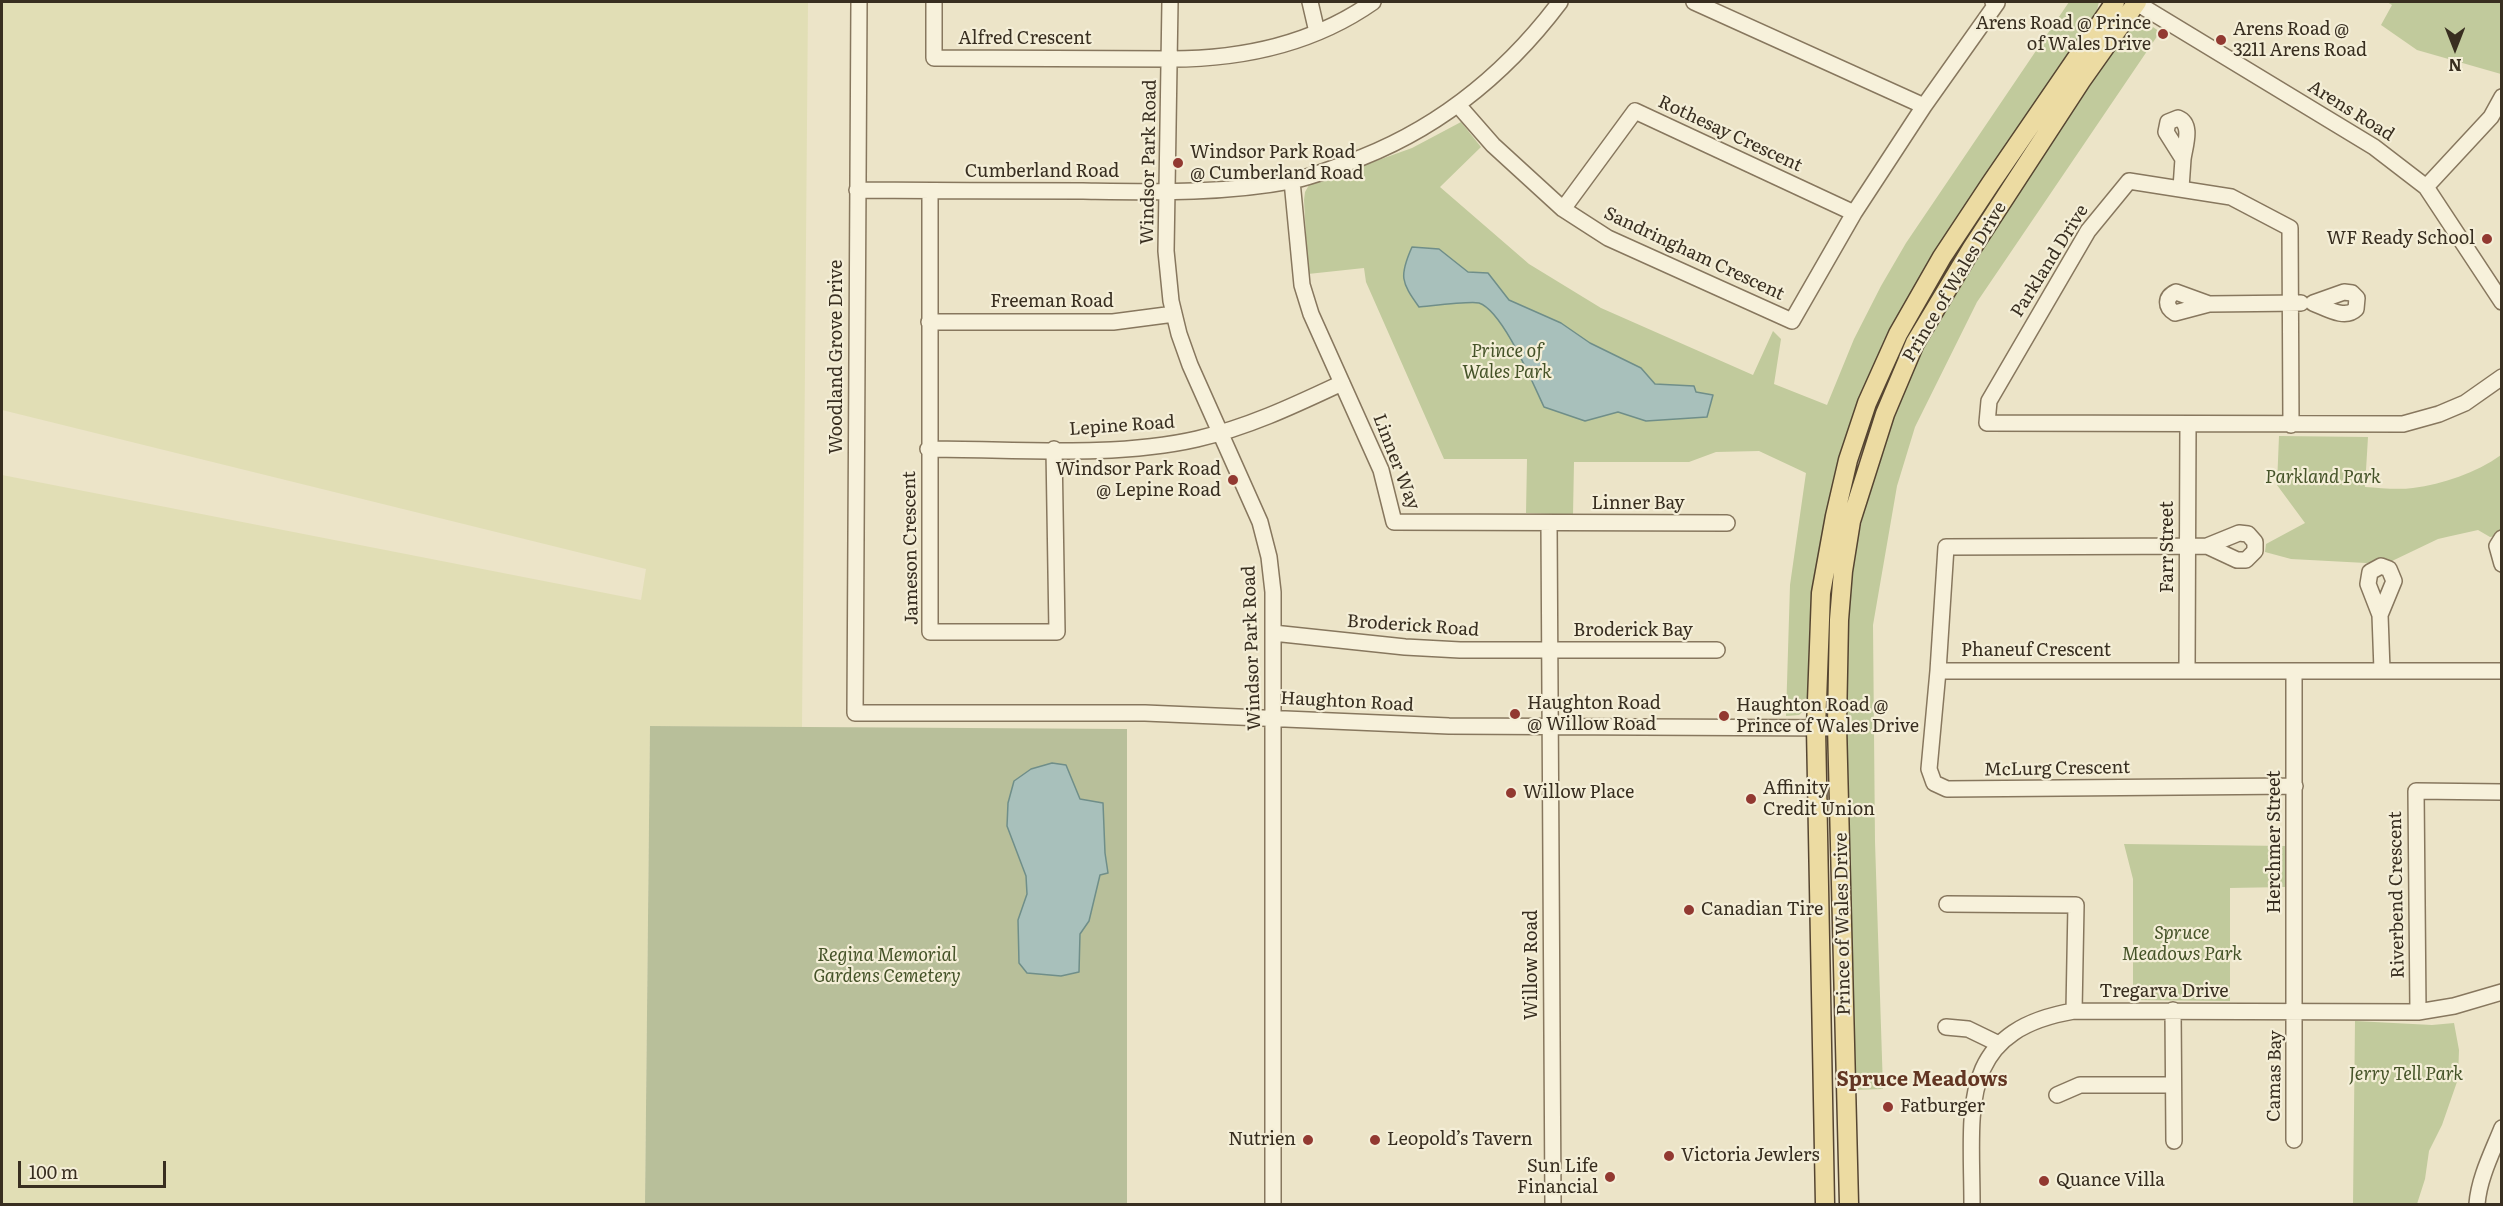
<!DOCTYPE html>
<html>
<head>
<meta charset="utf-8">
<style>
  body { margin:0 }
  #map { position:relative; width:2503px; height:1206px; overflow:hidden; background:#ece4c8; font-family:Literata,serif }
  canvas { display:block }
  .frame { position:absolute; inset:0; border:3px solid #382e20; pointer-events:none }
  .north { position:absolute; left:2425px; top:18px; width:60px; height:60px; -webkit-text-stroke:4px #f4eed7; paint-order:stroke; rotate:180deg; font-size:16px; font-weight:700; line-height:24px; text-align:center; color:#382e20 }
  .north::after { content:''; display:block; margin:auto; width:21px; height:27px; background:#382e20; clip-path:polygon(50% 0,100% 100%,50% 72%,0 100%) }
  .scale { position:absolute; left:18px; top:1161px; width:148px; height:27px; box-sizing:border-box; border:3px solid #382e20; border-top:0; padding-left:8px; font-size:18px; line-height:21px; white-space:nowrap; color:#382e20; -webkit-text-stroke:4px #f4eed7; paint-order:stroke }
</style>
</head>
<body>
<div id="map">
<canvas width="2503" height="1206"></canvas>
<div class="frame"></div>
<div class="north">N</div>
<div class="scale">100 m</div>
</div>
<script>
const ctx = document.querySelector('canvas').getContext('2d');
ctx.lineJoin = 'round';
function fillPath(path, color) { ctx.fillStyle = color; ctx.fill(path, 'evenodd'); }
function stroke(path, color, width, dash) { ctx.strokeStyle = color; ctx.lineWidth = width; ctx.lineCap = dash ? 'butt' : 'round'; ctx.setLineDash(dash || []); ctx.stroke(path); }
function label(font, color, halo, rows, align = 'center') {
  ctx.font = font + ' Literata,serif'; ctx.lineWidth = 4.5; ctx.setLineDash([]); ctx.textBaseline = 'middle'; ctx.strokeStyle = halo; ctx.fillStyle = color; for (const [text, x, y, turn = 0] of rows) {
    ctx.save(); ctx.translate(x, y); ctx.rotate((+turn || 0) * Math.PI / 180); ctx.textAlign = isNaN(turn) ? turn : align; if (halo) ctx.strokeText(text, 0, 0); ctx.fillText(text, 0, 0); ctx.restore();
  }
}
const farmland = new Path2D(`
  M2 2H808L802 727 650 726 645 1204H2V475L641 600 646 569 2 410Z`);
const green = new Path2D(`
  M2069 2H2099L2097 10 1904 308 1816 587 1809 631 1808 706 1799 715 1786 716 1790 585 1806 473 1759 451 1716 452 1689 462H1574L1573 515 1526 513 1527 459H1444L1366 282 1364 268 1308 274 1304 200 1305 192 1309 185 1412 148 1461 122 1481 147 1440 187 1529 264 1601 308 1753 375 1773 331 1781 339 1774 384 1827 405 1854 339 1881 286 1906 243Z
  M2387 2H2501V74L2417 50 2381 25 2392 5Z
  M2138 21 2146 22 2160 32 1977 302 1915 427 1897 486 1873 625 1875 842 1883 1089 1855 1090 1845 718 1848 615 1854 555 1874 468 1884 438 1923 344 1975 256 2130 25Z
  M2279 436 2368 437 2365 487C2380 488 2398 490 2413 488 2443 484 2476 473 2501 455V535L2490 537 2478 530 2451 536 2438 539 2392 561 2366 563 2291 559 2265 552 2266 544 2305 523 2277 485Z
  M2124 844 2285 846V887L2230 888V1001L2133 1000V879Z
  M2355 1021 2432 1025 2454 1023 2459 1050 2458 1079 2442 1125 2429 1151 2425 1179 2417 1204H2353Z`);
const cemetery = new Path2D(`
  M650 726 1127 729V1204H645Z`);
const water = new Path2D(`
  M1412 247 1439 249 1468 272 1488 273 1509 300 1561 323 1590 343 1641 368 1655 384 1694 386 1696 392 1713 395 1707 417 1646 421 1618 412 1585 421 1544 407C1533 384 1503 311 1479 303 1469 301 1431 306 1419 307 1401 282 1399 276 1412 247Z
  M1052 763 1066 765 1080 799 1103 803 1105 853 1108 873 1100 875 1089 921 1080 934 1079 972 1061 976 1027 973 1019 963 1018 920 1027 894 1026 876 1007 826 1008 803 1014 781 1031 769Z`);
const minor = new Path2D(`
  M859 2 855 713H1145L1449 726 1837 728
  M934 2V58L1171 59C1243 59 1313 44 1373 2
  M1170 2 1166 251 1171 301 1179 334 1190 365 1260 522 1269 557 1273 592V1204
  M1310 2 1317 32
  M1694 2 1924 106
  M2135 2 2374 147 2426 187 2502 302
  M1458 105 1493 145 1563 209 1608 238 1792 321 1854 213 1924 106 1997 3 1993 2
  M2178 118C2193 124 2185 145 2183 159L2166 132 2168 122Z
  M1292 181 1302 285 1311 314 1381 470 1394 522 1727 523
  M2426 187 2491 117 2502 97
  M2181 188 2183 159
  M857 190C932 191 1008 191 1083 191 1152 192 1223 194 1291 181 1310 177 1329 170 1347 163 1434 132 1505 75 1560 2
  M930 191V632H1057L1054 449
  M1563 209 1635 111 1854 213
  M2176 292 2209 304 2175 313C2165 307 2165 297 2176 292Z
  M2344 292 2352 293 2357 298 2356 309C2345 320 2326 308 2313 303Z
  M2209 304 2301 303
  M929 322H1113L1174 314
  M2291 425 2290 228 2231 197 2129 181 2088 231 1989 401 1987 423 2403 424 2439 414 2465 403 2502 377
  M928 449C1015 449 1114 458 1197 439 1249 427 1295 405 1342 383
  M1549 524 1553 1204
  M2239 533 2248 534 2255 542V551L2246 560H2237L2207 546Z
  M2502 538 2497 546 2502 564
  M2207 546 1946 547 1938 671H2502
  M2380 615 2394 581 2389 569 2381 566 2370 572 2368 584 2380 615 2382 670
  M1273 633 1405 647 1460 650H1717
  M2187 670 2188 424
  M1938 671 1929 769 1934 783 1947 789 2295 786
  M1947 904 2076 905 2074 1011
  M2173 1010 2174 1141
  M2418 1012 2416 791 2502 792
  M1946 1027 1968 1029 1999 1044
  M2057 1095 2080 1085H2173
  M2294 1140V671
  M1972 1204C1972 1110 1956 1031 2074 1011L2418 1012 2454 1006 2502 992
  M2477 1204C2479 1178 2492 1153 2502 1128`);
const major = new Path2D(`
  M1825 1204 1816 728 1821 593 1835 516 1848 460 1867 403 1898 334 1942 257 1991 183 2115 2
  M1849 1204 1837 724 1839 620 1843 571 1851 521 1885 414 1915 343 1972 248 2081 81 2137 2`);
const markers = [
  [2163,34,6,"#923931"],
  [2221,40,6,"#923931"],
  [1178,163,6,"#923931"],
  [2487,239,6,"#923931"],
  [1233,480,6,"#923931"],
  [1515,714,6,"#923931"],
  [1724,716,6,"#923931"],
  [1511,793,6,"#923931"],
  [1751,799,6,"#923931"],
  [1689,910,6,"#923931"],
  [1888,1107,6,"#923931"],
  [1308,1140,6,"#923931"],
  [1375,1140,6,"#923931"],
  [1669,1156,6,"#923931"],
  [1610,1177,6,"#923931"],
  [2044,1181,6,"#923931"]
];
const poiNames = [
  ["Arens Road @ Prince",2151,24,"right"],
  ["of Wales Drive",2151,45,"right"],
  ["Arens Road @",2233,30],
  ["3211 Arens Road",2233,51],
  ["Windsor Park Road",1190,153],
  ["@ Cumberland Road",1190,174],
  ["WF Ready School",2475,239,"right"],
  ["Windsor Park Road",1221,470,"right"],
  ["@ Lepine Road",1221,491,"right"],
  ["Haughton Road",1527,704],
  ["@ Willow Road",1527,725],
  ["Haughton Road @",1736,706],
  ["Prince of Wales Drive",1736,727],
  ["Affinity",1763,789],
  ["Credit Union",1763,810],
  ["Willow Place",1523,793],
  ["Canadian Tire",1701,910],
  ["Fatburger",1900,1107],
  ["Nutrien",1296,1140,"right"],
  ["Leopold’s Tavern",1387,1140],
  ["Victoria Jewlers",1681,1156],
  ["Sun Life",1598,1167,"right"],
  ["Financial",1598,1188,"right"],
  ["Quance Villa",2056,1181]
];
const streetNames = [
  ["Alfred Crescent",1025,39],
  ["Arens Road",2351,111,32],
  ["Rothesay Crescent",1730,134,25],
  ["Windsor Park Road",1149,162,-89],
  ["Cumberland Road",1042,172],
  ["Sandringham Crescent",1694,254,25],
  ["Parkland Drive",2050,261,-58],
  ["Prince of Wales Drive",1955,282,-59],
  ["Freeman Road",1052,302],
  ["Woodland Grove Drive",837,357,-90],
  ["Lepine Road",1122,426,-4],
  ["Linner Way",1396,462,69],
  ["Linner Bay",1638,504],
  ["Farr Street",2168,547,-90],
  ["Jameson Crescent",911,548,-91],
  ["Broderick Road",1413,626,4],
  ["Broderick Bay",1633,631],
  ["Windsor Park Road",1252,648,-92],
  ["Phaneuf Crescent",2036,651],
  ["Haughton Road",1347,702,3],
  ["McLurg Crescent",2057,769,-1],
  ["Herchmer Street",2275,842,-90],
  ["Riverbend Crescent",2397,895,-91],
  ["Prince of Wales Drive",1843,924,-91],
  ["Willow Road",1532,965,-90],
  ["Tregarva Drive",2164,992],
  ["Camas Bay",2275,1076,-89]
];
const parkNames = [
  ["Prince of",1507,352],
  ["Wales Park",1507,373],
  ["Parkland Park",2323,478],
  ["Spruce",2182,934],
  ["Meadows Park",2182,955],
  ["Regina Memorial",887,956],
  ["Gardens Cemetery",887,977],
  ["Jerry Tell Park",2406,1075]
];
const neighbourhoodNames = [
  ["Spruce Meadows",1922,1080]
];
fillPath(farmland, '#e1deb5');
fillPath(green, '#c1ca9c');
fillPath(cemetery, '#b8bf9a');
fillPath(water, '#a8c0bb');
stroke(water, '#6f8e89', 1.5);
stroke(minor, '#87775e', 18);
stroke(major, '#554531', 21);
stroke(minor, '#f7f1db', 15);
stroke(major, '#ecdba2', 18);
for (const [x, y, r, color] of markers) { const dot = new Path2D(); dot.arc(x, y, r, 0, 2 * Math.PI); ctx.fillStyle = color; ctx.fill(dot); stroke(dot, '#f4eed7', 2); }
label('18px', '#382e20', '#f4eed7', poiNames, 'left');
label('18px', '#382e20', '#f4eed7', streetNames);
label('italic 18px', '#455328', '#f4eed7', parkNames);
label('bold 20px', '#623522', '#f4eed7', neighbourhoodNames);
</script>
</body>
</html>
